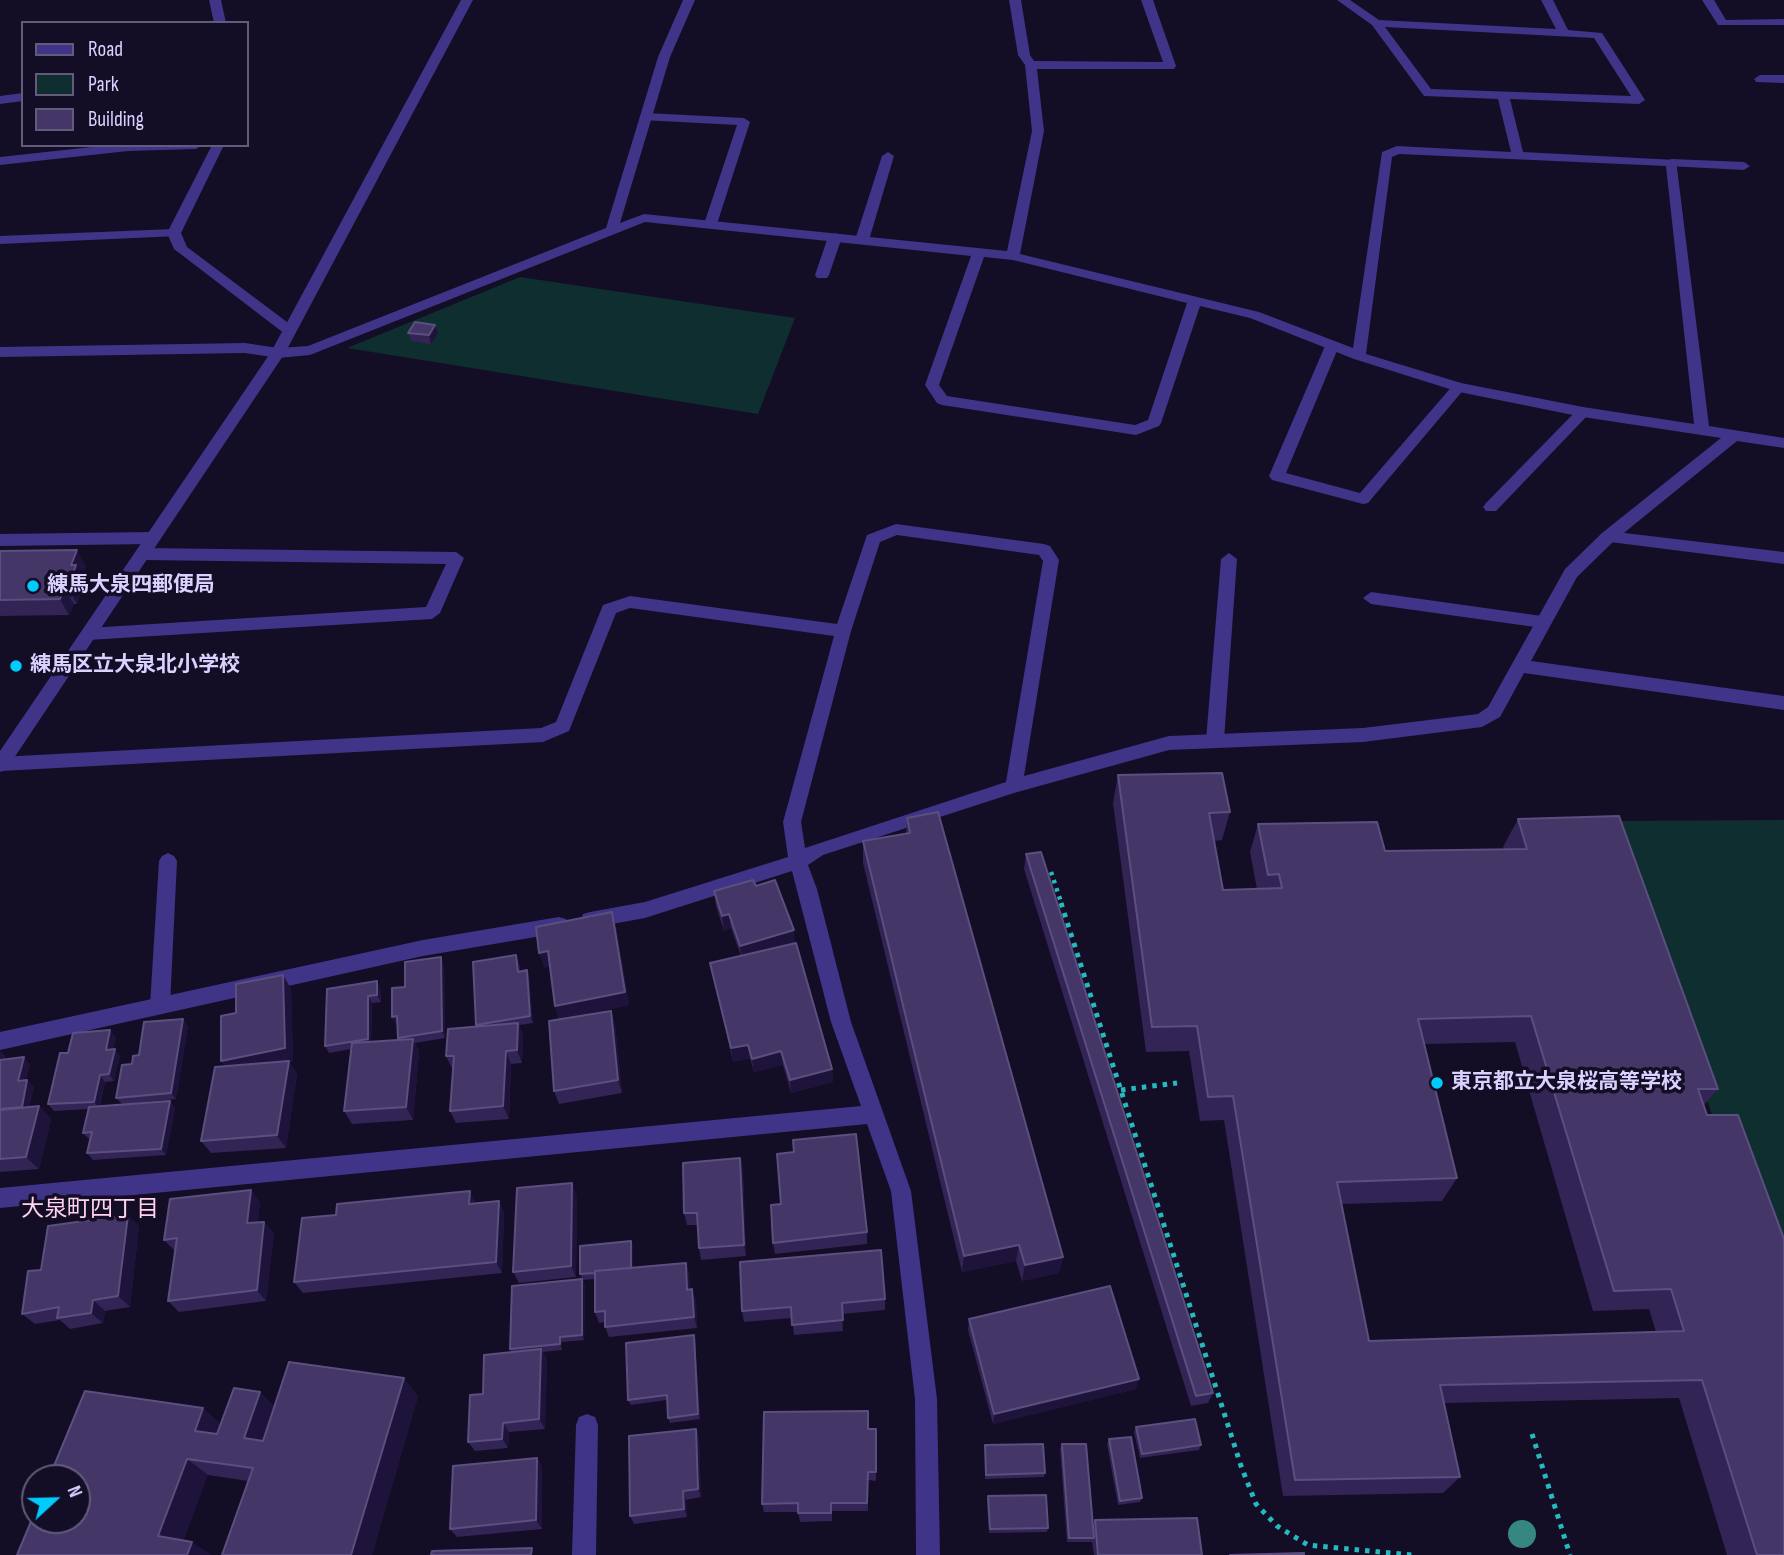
<!DOCTYPE html>
<html>
<head>
<meta charset="utf-8">
<style>
  body { margin:0 }
  #map { position:relative; width:1784px; height:1555px; overflow:hidden; background:#130d25; font-family:"Sofia Sans Condensed",sans-serif }
  canvas { display:block }
  .legend { position:absolute; left:21px; top:21px; width:228px; height:126px; box-sizing:border-box; background:#130d25; border:2px solid #635b7c; margin:0; padding:9px 12px; list-style:none; font-size:21px; color:#dad1ff }
  .legend li { display:flex; align-items:center; gap:14px; height:35px }
  .legend b { width:35px; border:2px solid #635b7c }
  .north { position:absolute; left:21px; top:1464px; width:70px; height:70px; box-sizing:border-box; background:#130d25; border:2px solid #635b7c; border-radius:50%; rotate:68deg; font-size:19px; font-weight:700; line-height:28px; text-align:center; color:#dad1ff }
  .north::after { content:''; display:block; margin:auto; width:24px; height:32px; background:#00cbfc; clip-path:polygon(50% 0,100% 100%,50% 72%,0 100%) }
</style>
</head>
<body>
<div id="map">
<canvas width="1784" height="1555"></canvas>
<ul class="legend">
<li><b style="height:9px;background:#3f3488"></b>Road</li>
<li><b style="height:19px;background:#0f2e30"></b>Park</li>
<li><b style="height:19px;background:#443767"></b>Building</li>
</ul>
<div class="north">N</div>
</div>
<script>
const ctx = document.querySelector('canvas').getContext('2d');
ctx.lineJoin = 'round';
function fillPath(path, color) { ctx.fillStyle = color; ctx.fill(path, 'evenodd'); }
function stroke(path, color, width, dash) { ctx.strokeStyle = color; ctx.lineWidth = width; ctx.lineCap = dash ? 'butt' : 'round'; ctx.setLineDash(dash || []); ctx.stroke(path); }
function label(font, color, halo, rows, align = 'center') {
  ctx.font = font + ' "Sofia Sans Condensed","Noto Sans JP",sans-serif'; ctx.lineWidth = 7; ctx.setLineDash([]); ctx.textBaseline = 'middle'; ctx.strokeStyle = halo; ctx.fillStyle = color; for (const [text, x, y, turn = 0] of rows) {
    ctx.save(); ctx.translate(x, y); ctx.rotate((+turn || 0) * Math.PI / 180); ctx.textAlign = isNaN(turn) ? turn : align; if (halo) ctx.strokeText(text, 0, 0); ctx.fillText(text, 0, 0); ctx.restore();
  }
}
const green = new Path2D(`
  M520 277 795 318 758 414 347 348Z
  M1784 820V1280H1772L1606 821Z`);
const pathFar1 = new Path2D(`
  M1051 872 1062 905`);
const path = new Path2D(`
  M1061 903 1241 1466 1256 1504 1277 1526 1308 1545 1412 1555
  M1121 1090 1177 1083
  M1532 1434 1570 1555`);
const service = new Path2D(`
  M1702 0H1714L1726 20 1784 19V25H1718Z
  M1760 75H1784V83L1756 82 1754 79Z
  M646 113 744 118 750 122 716 227 711 228 704 224 737 125 642 120 640 117Z
  M110 145H202L196 149 128 151 0 165V157Z
  M888 152 894 156 869 240 862 244 857 243 855 240 882 156Z
  M1672 159 1744 162 1750 166 1744 170 1668 166V160Z
  M174 229 179 230V236L0 244V236Z
  M835 233 842 237 829 275 827 278H817L815 275 828 237Z
  M1332 341 1339 346 1286 473 1360 493 1454 384 1459 382 1466 387 1368 503 1363 504 1272 480 1269 476 1325 346Z
  M1583 407 1590 412 1588 415 1496 511H1486L1483 507 1486 503 1578 409Z
  M1608 531 1784 552V564L1602 541 1600 537 1602 533Z
  M1229 553 1237 559 1224 740 1221 745H1209L1206 740 1221 559Z
  M1371 592 1542 616 1550 622 1542 628 1371 604 1363 598Z
  M168 853 174 856 177 861 170 1005 167 1011 160 1014 153 1011 150 1005 159 861 162 856Z
  M587 1414 595 1417 598 1425 596 1555H572L576 1425 579 1417Z`);
const minor = new Path2D(`
  M209 0H221L226 23H214Z
  M683 0H695L670 57 620 223 644 214 1007 251 1032 131 1025 65 1018 55 1009 0H1021L1030 55 1034 61 1163 62 1141 0H1153L1176 66 1174 69H1037L1044 131 1020 254 1259 312 1353 348 1382 152 1397 146 1511 152 1498 99 1424 96 1372 25 1337 0H1350L1379 20 1556 29 1541 0H1553L1568 30 1602 33 1645 100 1639 104 1510 99 1523 152 1676 160 1709 426 1784 438V448L1737 441 1614 541 1577 577 1531 661 1784 696V710L1524 673 1500 717 1482 727 1363 742 1169 750 1014 793 823 855 808 865 817 889 851 1022 911 1191 937 1399 940 1555H916L915 1399 891 1191 867 1124 0 1208V1188L861 1106 831 1022 792 871 645 918 590 928 583 926 581 920 583 914 590 912 645 902 788 857 783 822 834 636 630 608 616 613 569 731 543 742 1 771 0 757 541 728 556 722 603 605 630 596 837 624 867 535 896 524 1044 544 1050 546 1059 560 1024 776 1169 736 1363 728 1478 714 1488 707 1565 569 1602 533 1721 438 1583 417 1459 392 1354 359 1250 318 1200 306 1161 423 1159 426 1136 435 942 405 937 403 925 385 971 256 645 222 310 355 278 358 245 353 0 357V347L245 343 278 348 308 346 606 228 658 57ZM1385 27 1594 38 1631 96 1431 89ZM1399 154 1666 166 1694 424 1583 407 1461 383 1366 354 1392 157ZM984 257 1013 260 1187 303 1148 420 1135 425 947 396 939 385ZM897 535 1039 555 1043 561 1006 782 805 848 801 822 851 631 880 542Z
  M23 93V101L0 104V96Z
  M212 145H224L181 233 187 247 295 328V334H285L174 249 167 233Z
  M153 532 161 538 153 544 0 546V534Z
  M143 548 456 552 464 558 440 613 432 619 88 640 82 638 80 634 88 628 426 607 446 564 143 560 135 554Z
  M559 917 566 919 568 925 566 931 559 933 423 956 0 1050V1032L423 940Z`);
const tertiary = new Path2D(`
  M461 0H473L285 353 6 770 0 772V751L271 352Z`);
const trees = [
  [1522,1534]
];
const wall = new Path2D(`
  M408 333H438L431 344 411 341Z
  M0 551 86 566 82 576 85 581 77 604H74L69 615 0 616Z
  M1118 775 1230 812 1222 840 1214 841 1223 890 1257 889 1250 852 1258 824 1385 851 1504 849 1503 847 1518 819 1718 1089 1704 1105 1784 1555H1727L1679 1398 1444 1403 1460 1477 1443 1493 1283 1496 1224 1120 1200 1121 1189 1051 1146 1052 1113 803ZM1515 1042 1593 1311 1649 1309 1656 1332 1369 1341 1341 1204 1442 1201 1457 1178 1424 1044Z
  M907 818 1063 1257 1059 1273 1022 1281 1016 1261 962 1272 863 863V841L906 834Z
  M1026 854 1213 1393 1208 1403 1191 1406 1024 869Z
  M756 886 795 943 832 1069 833 1082 791 1093 783 1065 754 1072 750 1058 733 1062 710 963 741 956 731 928 724 931 716 906 714 891Z
  M616 927 629 1005 566 1018 611 1011 615 1025 622 1093 559 1104 554 1091 559 1019 555 1006 550 966 544 968Z
  M519 962 520 971 527 970 529 977 533 1023 519 1025 523 1037 522 1063 511 1064 509 1119 456 1123 450 1111 453 1070 446 1056 477 1027 476 1025Z
  M444 964 445 1038 415 1043 419 1052 413 1120 352 1124 344 1111 352 1049 329 1053 325 1046 377 981 380 989 381 1002 372 1003 371 1042 399 1040 397 1023 396 1024 392 1017 405 987Z
  M291 989 293 1061 289 1062 297 1074 286 1148 211 1153 201 1141 225 1066 221 1061 236 1013Z
  M188 1026 176 1099 122 1104 116 1098 132 1064 139 1055Z
  M116 1037 113 1049 120 1056 114 1081 105 1082 100 1106 170 1101 175 1108 166 1155 93 1160 87 1153 91 1139H89L83 1133 89 1109 54 1111 48 1104 68 1053Z
  M0 1051 5 1056V1059L30 1064 26 1080 34 1087 29 1107 39 1106 51 1119 39 1169 0 1172Z
  M740 1158 743 1171 746 1256 701 1260 699 1248 698 1225H687L684 1213Z
  M577 1195 576 1277 519 1283 513 1272Z
  M499 1201 504 1213 502 1273 303 1293 294 1282 336 1215Z
  M260 1202 258 1222H264L274 1233 266 1301 179 1312 168 1301 175 1251 164 1240Z
  M781 1204 867 1232V1244L775 1254 773 1243Z
  M139 1226 130 1307 105 1311 103 1323 70 1329 60 1320 35 1324 22 1314Z
  M631 1241 633 1247V1268L686 1263 689 1274 690 1290 696 1300 697 1328 609 1337 605 1327V1322L599 1323 595 1312V1279L583 1280 585 1285 584 1340 562 1342V1350L543 1352 547 1359 545 1429 509 1432 508 1448 475 1451 468 1442 483 1394 511 1352 510 1349 582 1279 580 1274Z
  M885 1299V1310L842 1314 843 1331 794 1335 792 1318 744 1322 742 1311Z
  M969 1319 1136 1389 993 1424 968 1330Z
  M695 1340 700 1419 670 1423 668 1418 667 1400 631 1405 628 1400Z
  M418 1396 372 1555H222L248 1481 208 1475 17 1555 221 1423 274 1406Z
  M1136 1427 1201 1445 1199 1450 1140 1458 1134 1432Z
  M696 1429 699 1439 701 1497 686 1500 687 1517 634 1524 630 1516Z
  M869 1429H876V1481L868 1480V1511H832V1521L800 1522 798 1512H764L762 1504Z
  M1109 1439 1142 1498 1140 1502 1118 1505 1107 1444Z
  M1062 1444 1093 1524 1095 1520 1202 1555H1094L1092 1542H1067L1060 1449Z
  M985 1445 1045 1473 1044 1477 985 1479Z
  M537 1458 542 1467V1529L457 1537 450 1529Z
  M988 1496 1048 1528 1047 1532 989 1533 987 1500Z`);
const shadedWall = new Path2D(`
  M435 325 438 333 431 344 429 335Z
  M77 550 86 566 82 576 85 581 77 604 68 588 71 565Z
  M64 588 74 604 69 615 60 599Z
  M612 912 616 927 629 1005 560 1020 555 1006Z
  M729 914 731 928 724 931 722 916Z
  M794 930 795 944 742 960 740 946Z
  M548 951 553 965 544 968 539 953Z
  M516 955 519 962 520 979 518 972Z
  M441 957 444 964 445 1038 442 1031Z
  M527 970 529 977 533 1023 530 1016Z
  M283 975 291 989 293 1061 289 1062 297 1074 286 1148 221 1061Z
  M377 981 380 989 381 1002 377 995Z
  M368 996 372 1003 371 1046 368 1039Z
  M611 1011 615 1025 622 1093 618 1080Z
  M397 1016 401 1023 396 1024 392 1017Z
  M183 1019 188 1026 176 1099 171 1093Z
  M518 1023 523 1037 522 1063 517 1050Z
  M110 1030 116 1037 111 1057 106 1050Z
  M413 1039 419 1052 413 1120 406 1107Z
  M748 1045 750 1058 733 1062 731 1048Z
  M115 1049 120 1056 114 1081 109 1074Z
  M0 1051 5 1056 3 1067 0 1063Z
  M506 1051 511 1064 509 1119 503 1106Z
  M781 1051 783 1065 754 1072 752 1059Z
  M24 1057 30 1064 25 1088 18 1081Z
  M832 1069 833 1082 791 1093 790 1080Z
  M100 1075 105 1082 99 1108 94 1102Z
  M27 1080 34 1087 28 1113 22 1107Z
  M170 1101 175 1108 166 1155 161 1149Z
  M39 1106 51 1119 39 1169 26 1157Z
  M740 1158 743 1171 746 1256 744 1245Z
  M572 1183 577 1195 576 1277 571 1266Z
  M251 1190 260 1202 257 1235 247 1223Z
  M470 1191 476 1203 469 1204Z
  M499 1201 504 1213 502 1273 496 1262Z
  M128 1215 139 1226 130 1307 118 1296Z
  M264 1222 274 1233 266 1301 257 1290Z
  M631 1241 633 1247V1275L631 1269Z
  M1019 1245 1016 1261 962 1272 964 1256Z
  M1063 1257 1059 1273 1022 1281 1025 1265Z
  M686 1263 689 1274 690 1301 687 1290Z
  M582 1279 585 1285 584 1340 582 1335Z
  M692 1289 696 1300 697 1328 694 1317Z
  M93 1300 105 1311 103 1323 91 1313Z
  M694 1335 695 1340 700 1419 698 1414Z
  M560 1337 562 1342V1350L560 1344Z
  M541 1349 547 1359 545 1429 539 1419Z
  M404 1378 418 1396 372 1555H351Z
  M1139 1379 1136 1389 993 1424 994 1414Z
  M260 1392 279 1410 263 1455 244 1438Z
  M203 1408 224 1426 215 1449 195 1431Z
  M503 1423 509 1432 508 1448 502 1439Z
  M696 1429 699 1439 701 1497 698 1489Z
  M537 1458 542 1467V1529L536 1520Z
  M187 1459 208 1475 180 1551 158 1536Z
  M683 1491 686 1500 687 1517 684 1509Z
  M192 1542 212 1555H187Z`);
const building = new Path2D(`
  M415 322 435 325 429 335 408 333Z
  M77 550 71 565H76L68 588H64L60 599 0 600V551Z
  M1222 773 1230 812 1209 813 1223 890 1282 888 1279 874 1268 875 1258 824 1377 822 1385 851 1527 849 1518 819 1619 816 1718 1089H1698L1707 1115H1738L1784 1239V1555H1757L1702 1380 1440 1385 1460 1477 1295 1480 1233 1096 1208 1097 1197 1026 1152 1027 1118 775ZM1531 1016 1614 1291 1671 1289 1684 1331 1369 1341 1337 1182 1457 1178 1418 1019Z
  M938 812 1063 1257 1025 1265 1019 1245 964 1256 863 841 910 833 907 818Z
  M1041 852 1213 1393 1196 1396 1026 854Z
  M753 880 756 886 775 880 794 930 740 946 729 914 722 916 714 891Z
  M612 912 625 992 555 1006 548 951 539 953 536 927Z
  M796 943 832 1069 790 1080 781 1051 752 1059 748 1045 731 1048 710 963Z
  M516 955 518 972 527 970 530 1016 476 1025 473 962Z
  M441 957 442 1031 398 1038 397 1016 392 1017V988L405 987V962Z
  M283 975 285 1048 221 1061V1016L236 1013V984Z
  M377 981V995L368 996V1039L325 1046 327 989Z
  M611 1011 618 1080 554 1091 549 1021Z
  M183 1019 171 1093 116 1098 122 1065 132 1064 133 1056 139 1055 144 1022Z
  M518 1023 517 1050 506 1051 503 1106 450 1111 454 1056H446L448 1029Z
  M110 1030 106 1050 115 1049 109 1074 100 1075 94 1102 48 1104 60 1053H68L73 1033Z
  M413 1039 406 1107 344 1111 352 1043Z
  M24 1057 18 1081 27 1080 22 1107 0 1109V1060Z
  M289 1061 277 1135 201 1141 215 1067Z
  M170 1101 161 1149 87 1153 92 1132 83 1133 89 1107Z
  M39 1106 26 1157 0 1159V1110Z
  M856 1134 867 1232 773 1243 771 1205 781 1204 777 1154 794 1152 793 1140Z
  M740 1158 744 1245 699 1248 697 1213H684L683 1163Z
  M572 1183 571 1266 513 1272 517 1188Z
  M251 1190 247 1223 264 1222 257 1290 168 1301 177 1238 164 1240 170 1199Z
  M470 1191 469 1204 499 1201 496 1262 294 1282 302 1218 336 1215 337 1204Z
  M128 1215 118 1296 93 1300 91 1313 57 1318 59 1307 22 1314 28 1271 41 1270 48 1226Z
  M631 1241V1268L595 1271V1273L580 1274V1246Z
  M881 1250 885 1299 842 1303 843 1320 792 1325 791 1307 742 1311 740 1262Z
  M686 1263 687 1290 692 1289 694 1317 605 1327V1311L595 1312V1271Z
  M582 1279V1335L560 1337V1344L510 1349 512 1286Z
  M1110 1286 1139 1379 994 1414 969 1319Z
  M694 1335 698 1414 668 1418 667 1395 628 1400 626 1343Z
  M541 1349 539 1419 503 1423 502 1439 468 1442 470 1395 483 1394 484 1355Z
  M289 1362 404 1378 351 1555H222L253 1468 187 1459 158 1536 192 1542 187 1555H17L35 1512V1520H77V1478H49L85 1391 203 1408 195 1431 217 1434 234 1388 260 1392 244 1438 263 1441Z
  M868 1411V1429H876V1472H868L867 1503H831V1513H798V1503L762 1504 764 1412Z
  M1195 1419 1201 1445 1142 1454 1136 1427Z
  M696 1429 698 1489 683 1491 684 1509 630 1516 629 1436Z
  M1131 1437 1142 1498 1120 1501 1109 1439Z
  M1043 1444 1045 1473 986 1475 985 1445Z
  M1062 1444H1086L1094 1538H1069Z
  M537 1458 536 1520 450 1529 453 1466Z
  M1046 1495 1048 1528 990 1529 988 1496Z
  M1197 1518 1202 1555H1098L1095 1520Z
  M532 1548 531 1555H431L432 1551Z
  M1304 1553V1555H1230Z`);
const markers = [
  [33,586,7,"#00cbfc"],
  [16,666,7,"#00cbfc"],
  [1437,1083,7,"#00cbfc"]
];
const poiNames = [
  ["練馬大泉四郵便局",47,586],
  ["練馬区立大泉北小学校",30,666],
  ["東京都立大泉桜高等学校",1451,1083]
];
const neighbourhoodNames = [
  ["大泉町四丁目",90,1210]
];
fillPath(green, '#0f2e30');
stroke(pathFar1, '#25babf', 4.5, [3.5, 5]);
stroke(path, '#25babf', 5, [4.5, 6]);
fillPath(service, '#3f3488');
fillPath(minor, '#3f3488');
fillPath(tertiary, '#3f3488');
ctx.fillStyle = '#368684';
for (const [x, y] of trees) { ctx.beginPath(); ctx.arc(x, y, 14, 0, 2 * Math.PI); ctx.fill(); }
fillPath(wall, '#322455');
fillPath(shadedWall, '#1e133a');
fillPath(building, '#443767');
stroke(building, '#5b4f7f', 2);
for (const [x, y, r, color] of markers) { const dot = new Path2D(); dot.arc(x, y, r, 0, 2 * Math.PI); ctx.fillStyle = color; ctx.fill(dot); stroke(dot, '#130d25', 2.5); }
label('bold 21px', '#dad1ff', '#130d25', poiNames, 'left');
label('23px', '#ffd3eb', '#130d25', neighbourhoodNames);
</script>
</body>
</html>
